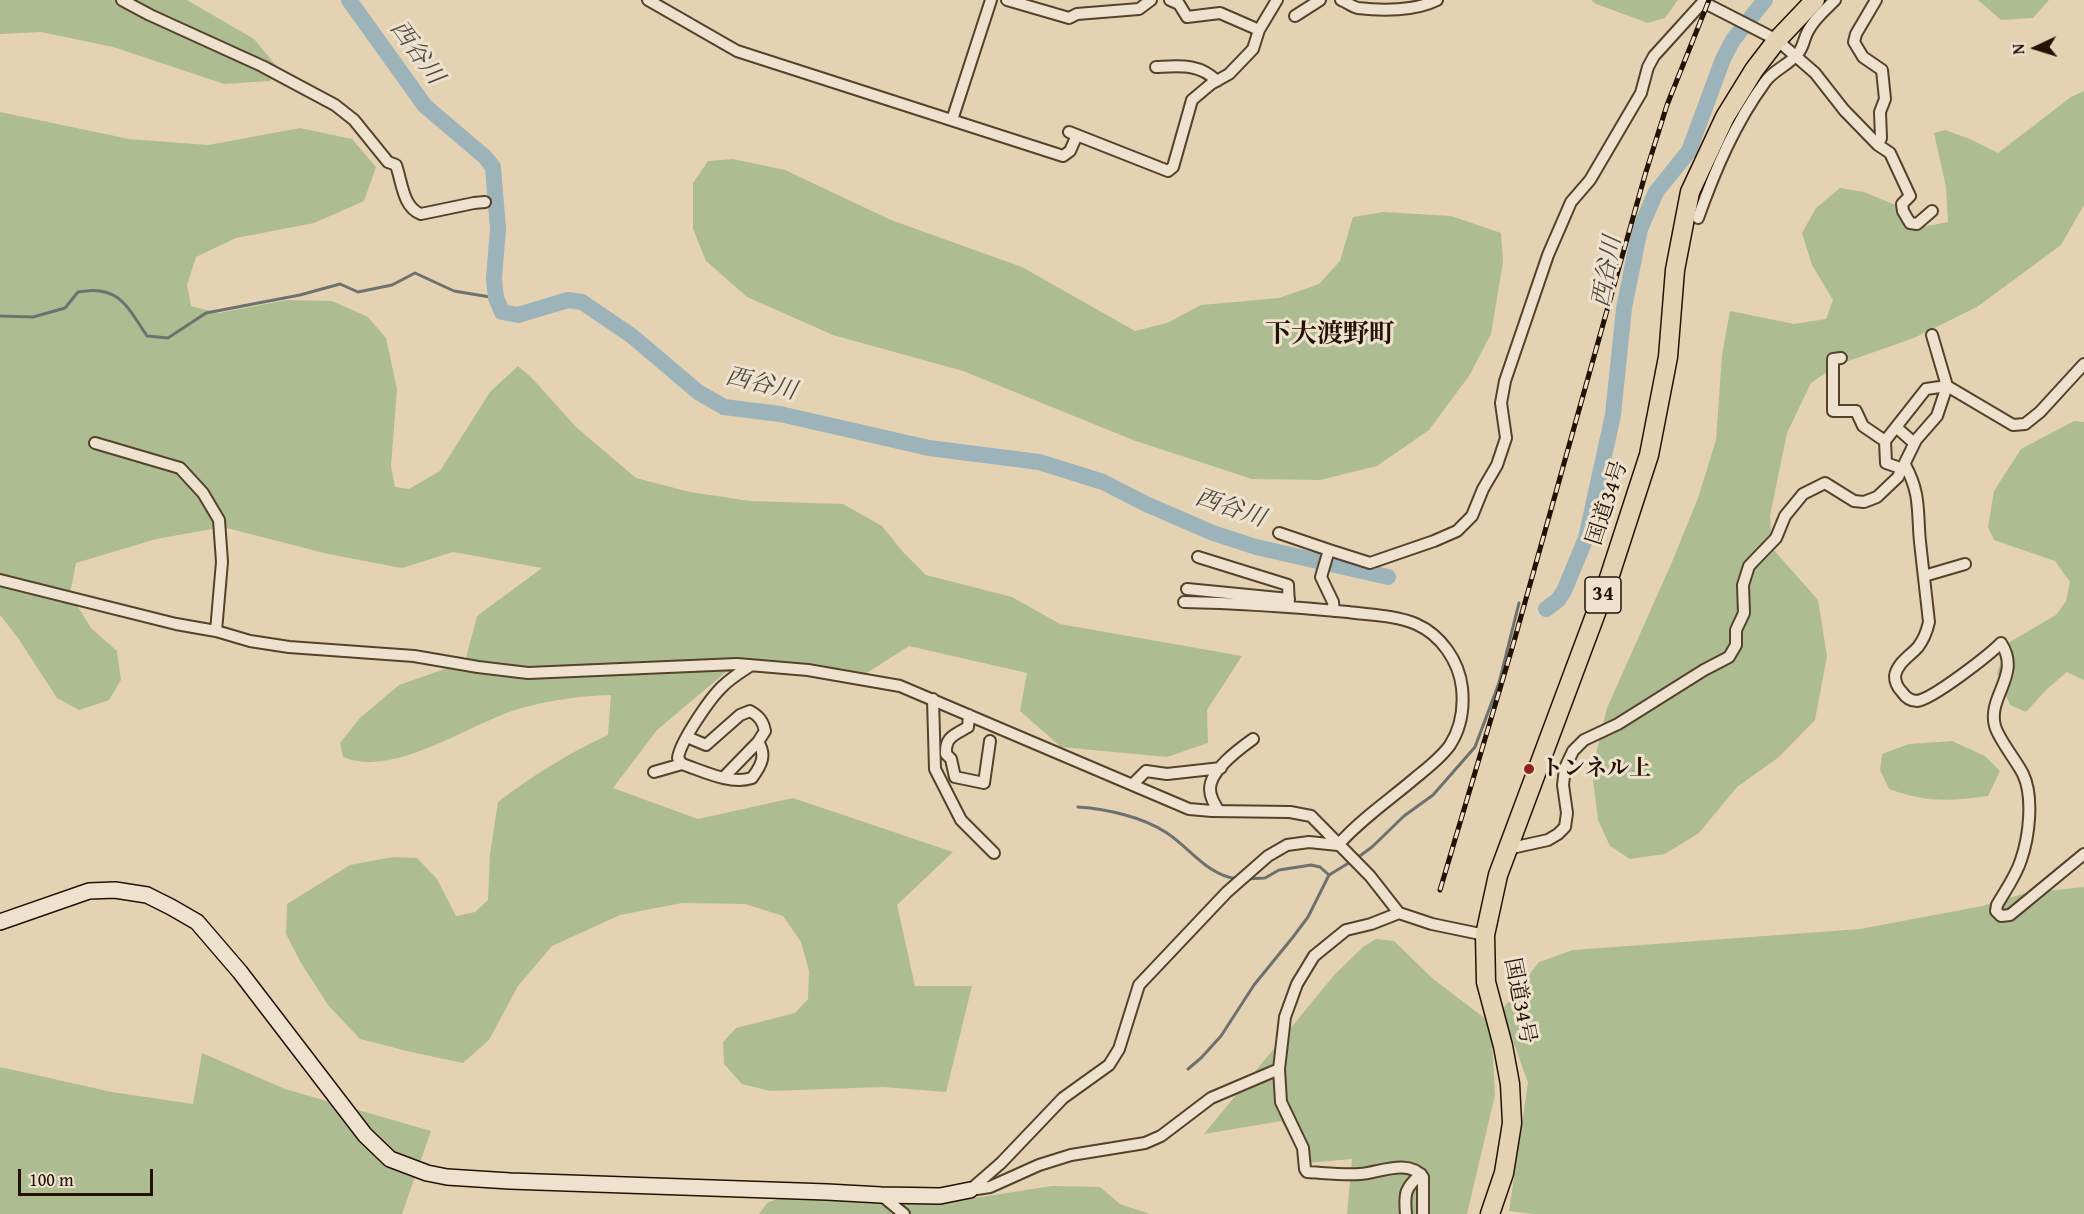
<!DOCTYPE html>
<html>
<head>
<meta charset="utf-8">
<style>
  body { margin:0 }
  #map { position:relative; width:2084px; height:1214px; overflow:hidden; background:#e5d2b3; font-family:"Gentium Book Plus",serif }
  canvas { display:block }
  .north { position:absolute; left:2006px; top:18px; width:60px; height:60px; -webkit-text-stroke:4px #eee2ce; paint-order:stroke; rotate:266deg; font-size:16px; font-weight:700; line-height:24px; text-align:center; color:#241200 }
  .north::after { content:''; display:block; margin:auto; width:21px; height:27px; background:#241200; clip-path:polygon(50% 0,100% 100%,50% 72%,0 100%) }
  .scale { position:absolute; left:18px; top:1169px; width:135px; height:27px; box-sizing:border-box; border:3px solid #241200; border-top:0; padding-left:8px; font-size:18px; line-height:21px; white-space:nowrap; color:#241200; -webkit-text-stroke:4px #eee2ce; paint-order:stroke }
</style>
</head>
<body>
<div id="map">
<canvas width="2084" height="1214"></canvas>
<div class="north">N</div>
<div class="scale">100 m</div>
</div>
<script>
const ctx = document.querySelector('canvas').getContext('2d');
ctx.lineJoin = 'round';
function fillPath(path, color) { ctx.fillStyle = color; ctx.fill(path, 'evenodd'); }
function stroke(path, color, width, dash) { ctx.strokeStyle = color; ctx.lineWidth = width; ctx.lineCap = dash ? 'butt' : 'round'; ctx.setLineDash(dash || []); ctx.stroke(path); }
function label(font, color, halo, rows, align = 'center') {
  ctx.font = font + ' "Gentium Book Plus","Noto Serif JP",serif'; ctx.lineWidth = 6; ctx.setLineDash([]); ctx.textBaseline = 'middle'; ctx.strokeStyle = halo; ctx.fillStyle = color; for (const [text, x, y, turn = 0] of rows) {
    ctx.save(); ctx.translate(x, y); ctx.rotate((+turn || 0) * Math.PI / 180); ctx.textAlign = isNaN(turn) ? turn : align; if (halo) ctx.strokeText(text, 0, 0); ctx.fillText(text, 0, 0); ctx.restore();
  }
}
const green = new Path2D(`
  M0 0H187L254 39 280 70 270 81 224 84 113 47 41 32 0 34Z
  M1591 0H1678L1665 18 1648 23 1596 4Z
  M1978 0H2049L2033 18 2001 20Z
  M2084 91V205L2061 245 1977 307 1914 338 1837 365 1811 383 1787 433 1770 516 1772 548 1818 600 1827 656 1815 720 1779 757 1737 787 1699 833 1665 854 1630 859 1610 846 1598 820 1592 771 1607 708 1672 562 1698 498 1716 440 1722 355 1730 311 1794 324 1826 319 1833 300 1812 265 1802 233 1816 208 1840 188 1864 192 1898 206 1913 229 1948 222 1946 187 1934 133 1945 130 1970 139 1998 153 2071 97Z
  M0 112 129 139 208 145 300 128 352 139 376 167 364 201 314 223 236 238 196 257 187 285 191 306 218 313 288 300 332 301 368 317 386 338 397 389 391 466 395 487 409 489 440 471 490 392 518 366 532 378 576 427 636 478 690 492 750 501 843 504 882 526 903 552 926 575 1012 597 1060 624 1242 656 1207 710 1208 743 1167 757 1061 747 1020 711 1027 673 909 646 856 680 793 673 726 672 657 730 613 788 698 819 793 798 953 852 897 905 915 986H972L946 1092 883 1087 770 1091 742 1084 724 1064 723 1042 736 1028 795 1013 808 999 809 971 801 942 783 916 745 904 682 903 620 915 552 946 518 986 489 1040 463 1063 411 1052 360 1039 328 1005 301 963 286 934 287 904 350 865 393 857 417 858 437 879 456 916 475 912 488 900 490 854 498 802C533 775 569 753 608 735L611 695C578 696 543 701 512 711 465 727 392 778 343 757L340 743 360 718 399 685 465 662 477 616 542 568 453 552 402 568 328 554 223 527 156 539 76 563 70 594 91 628 117 651 121 680 109 700 79 710 57 698 18 638 0 615Z
  M733 159 785 170 891 220 1022 267 1135 331 1167 323 1201 305 1279 298 1319 284 1340 261 1353 217 1383 212 1451 216 1501 233 1503 262 1491 334 1469 376 1429 430 1377 466 1320 480 1252 479 1133 440 963 371 833 335 747 297 706 261 693 229V183L708 161Z
  M2074 421 2084 422V680L2067 672 2047 689 2026 712 2010 705 1997 673 2008 643 2056 615 2066 601 2070 582 2055 561 1994 540 1988 527 1994 491 2021 449Z
  M1952 741 1985 756 2000 771 1988 796C1948 801 1928 803 1889 789L1880 770 1882 754 1909 744Z
  M2084 887V1214H1534L1509 1211 1528 1083 1502 1010 1539 962 1573 950 1860 929 1982 906 2026 893Z
  M1376 939 1394 941 1432 978 1491 1023 1495 1095 1467 1214H1347L1352 1159 1306 1163 1281 1121 1204 1134 1335 974 1363 947Z
  M202 1053 285 1089 431 1131 402 1214H0V1067L112 1092 193 1104Z
  M1052 1186 1100 1187 1120 1204 1150 1214H759L767 1203 809 1187 873 1195 961 1200Z`);
const stream = new Path2D(`
  M0 316 33 317 65 308 78 292C118 284 127 306 147 336L168 338 206 313 300 295 340 284 358 292 392 285 415 273 454 291 496 298
  M1078 807C1107 809 1143 817 1167 833 1191 849 1207 875 1237 879
  M1357 858 1372 847 1404 816 1433 795 1475 747 1499 683 1519 603
  M1246 879 1265 878 1279 870 1311 865 1320 867 1329 875
  M1188 1069 1201 1058 1221 1036 1254 985 1293 937 1308 917 1329 875 1352 861`);
const river = new Path2D(`
  M349 0 425 106 485 157 493 167 498 229 494 278 496 298 502 312 518 315 568 300 582 302 632 336 698 392 724 407 780 414 929 448 1039 462 1103 482 1146 504 1213 533 1256 547 1388 577
  M1546 609 1558 600 1564 591 1586 538 1613 415 1624 308 1640 229 1656 192 1689 151 1723 59 1733 40 1765 0`);
const street = new Path2D(`
  M122 0 150 15 262 66 335 105 354 120 388 162 396 165C402 182 403 208 421 214L474 203 485 202
  M648 0 737 51 1063 156 1070 151 1077 135
  M1007 0 1069 18 1077 14 1139 9 1151 0
  M1170 0 1179 4 1187 17 1220 13 1259 30
  M1341 0C1347 2 1352 7 1358 8 1382 11 1415 11 1437 0
  M1876 0 1856 34 1854 42 1863 57 1882 70 1885 99 1880 112 1881 138 1878 145 1890 153 1910 196 1902 204 1903 211 1910 223 1917 224 1932 211
  M1295 16 1320 0
  M1156 67C1179 66 1199 63 1217 81
  M952 120 991 0
  M1069 132 1168 171 1173 167 1192 100 1211 84 1229 74 1253 49 1259 30 1277 0
  M1698 218C1715 170 1735 123 1765 82 1774 69 1790 65 1799 52 1804 45 1804 38 1808 31 1814 19 1826 9 1835 0
  M1841 358 1833 359V411H1856L1863 426 1885 441 1886 463 1903 469
  M1896 427 1914 443
  M1885 441 1926 389 1947 386 2013 425 2025 424 2040 412 2084 364
  M95 443 180 468 203 493 219 520 222 562 216 631
  M1905 465C1921 494 1917 511 1920 542 1923 569 1926 595 1929 622 1927 631 1924 639 1918 647 1910 656 1897 663 1895 676 1895 682 1898 688 1902 692 1906 698 1910 701 1917 701 1933 699 1989 655 2001 643 2022 675 1987 696 1995 726 1999 740 2016 760 2023 774 2034 797 2029 837 2021 860 2016 876 2005 891 1997 905L1996 911 2001 916 2010 915 2084 854
  M1279 533 1329 550 1321 577 1333 602 1334 611
  M1329 550 1370 563 1434 541 1457 531 1472 516 1483 489 1497 465 1506 438 1501 403 1505 381 1548 255 1571 202 1590 180 1641 93 1648 67 1654 56 1703 2 1777 40 1815 73 1844 110 1878 145
  M1198 557 1288 585 1289 606
  M1924 576 1965 564
  M0 580 176 624 216 631 250 641 289 647 414 656 478 667 528 673 737 664 808 670 900 686 1189 809 1212 811 1290 812 1311 816 1370 876 1399 913 1432 924 1485 935
  M1187 589 1289 599
  M1184 602C1239 603 1294 607 1348 612 1370 615 1395 615 1416 624 1441 635 1459 661 1462 688 1464 707 1461 728 1450 745 1441 758 1426 769 1414 779 1388 801 1360 820 1338 845
  M933 699 935 769 961 820 994 853
  M969 715 968 727C954 735 945 737 946 754L951 759 955 777 984 783 990 741
  M687 737 706 745 740 715 750 711C759 716 763 721 765 731L758 742
  M654 772 682 764
  M724 777 758 742C767 755 761 766 752 778 730 785 703 771 682 764L678 758C680 742 710 698 723 686 731 678 741 672 750 666
  M1133 784 1146 771 1167 774 1221 768
  M1219 811C1215 805 1210 798 1210 789 1210 770 1239 749 1253 739
  M1507 849 1548 840 1558 834 1565 827 1567 813 1563 785 1565 768 1573 751 1584 740 1618 724 1704 670 1729 657 1736 645V630L1744 613 1743 585 1749 566 1776 538 1785 516 1803 494 1825 483 1854 501 1864 502 1877 497 1898 477 1916 440 1937 416 1947 386 1932 335
  M1279 1069 1281 1102 1303 1148 1305 1169 1307 1172C1325 1173 1342 1175 1360 1174 1378 1173 1408 1158 1423 1177V1214
  M970 1190 990 1187 1039 1165 1071 1155 1145 1143 1161 1136 1211 1098 1279 1069 1285 1017 1297 984 1314 956 1346 930 1371 924 1399 913
  M970 1190 1001 1163 1063 1098 1109 1065 1119 1049 1139 985 1227 892 1268 856 1287 845 1309 842 1338 845
  M881 1195 904 1214
  M1406 1214C1404 1193 1405 1188 1421 1174`);
const secondary = new Path2D(`
  M0 922 89 891 115 890 147 895 171 907 197 922 240 972 365 1135 390 1159 427 1173 447 1177 510 1181 827 1192 881 1195 940 1196 970 1190`);
const highway = new Path2D(`
  M1490 1214 1504 1173 1512 1123 1510 1084 1503 1046 1486 982 1485 935 1498 875 1609 578 1649 455 1668 357 1675 270 1690 192 1725 117 1754 70 1777 40 1815 0`);
const rail = new Path2D(`
  M1440 890 1513 645 1645 175 1667 105 1709 0`);
const markers = [
  [1529,769,6,"#8f2418"]
];
const shields = [
  [1603,595,36]
];
const shieldNames = [
  ["34",1603,595]
];
const streetNames = [
  ["国道34号",1608,503,-72],
  ["国道34号",1519,1001,79]
];
const poiNames = [
  ["トンネル上",1541,769]
];
const waterNames = [
  ["西谷川",416,53,54],
  ["西谷川",1608,272,-80],
  ["西谷川",761,385,13],
  ["西谷川",1230,509,19]
];
const quarterNames = [
  ["下大渡野町",1330,335]
];
fillPath(green, '#aebd91');
stroke(stream, '#6c736f', 3);
stroke(river, '#9cb4b9', 16);
stroke(street, '#54422d', 14);
stroke(secondary, '#241200', 18);
stroke(highway, '#241200', 21);
stroke(street, '#eee2ce', 10);
stroke(secondary, '#eee2ce', 15);
stroke(highway, '#e5d2b3', 18);
stroke(rail, '#241200', 5);
stroke(rail, '#eee2ce', 3, [9]);
for (const [x, y, r, color] of markers) { const dot = new Path2D(); dot.arc(x, y, r, 0, 2 * Math.PI); ctx.fillStyle = color; ctx.fill(dot); stroke(dot, '#eee2ce', 2); }
for (const [x, y, w] of shields) { const box = new Path2D(); box.roundRect(x - w / 2, y - 18, w, 36, 4.5); ctx.fillStyle = '#eee2ce'; ctx.fill(box); stroke(box, '#241200', 1.5); }
label('bold 21px', '#241200', null, shieldNames);
label('22px', '#241200', '#eee2ce', streetNames);
label('bold 22px', '#241200', '#eee2ce', poiNames, 'left');
label('italic 24px', '#4e4b41', '#eee2ce', waterNames);
label('bold 26px', '#241200', '#eee2ce', quarterNames);
</script>
</body>
</html>
